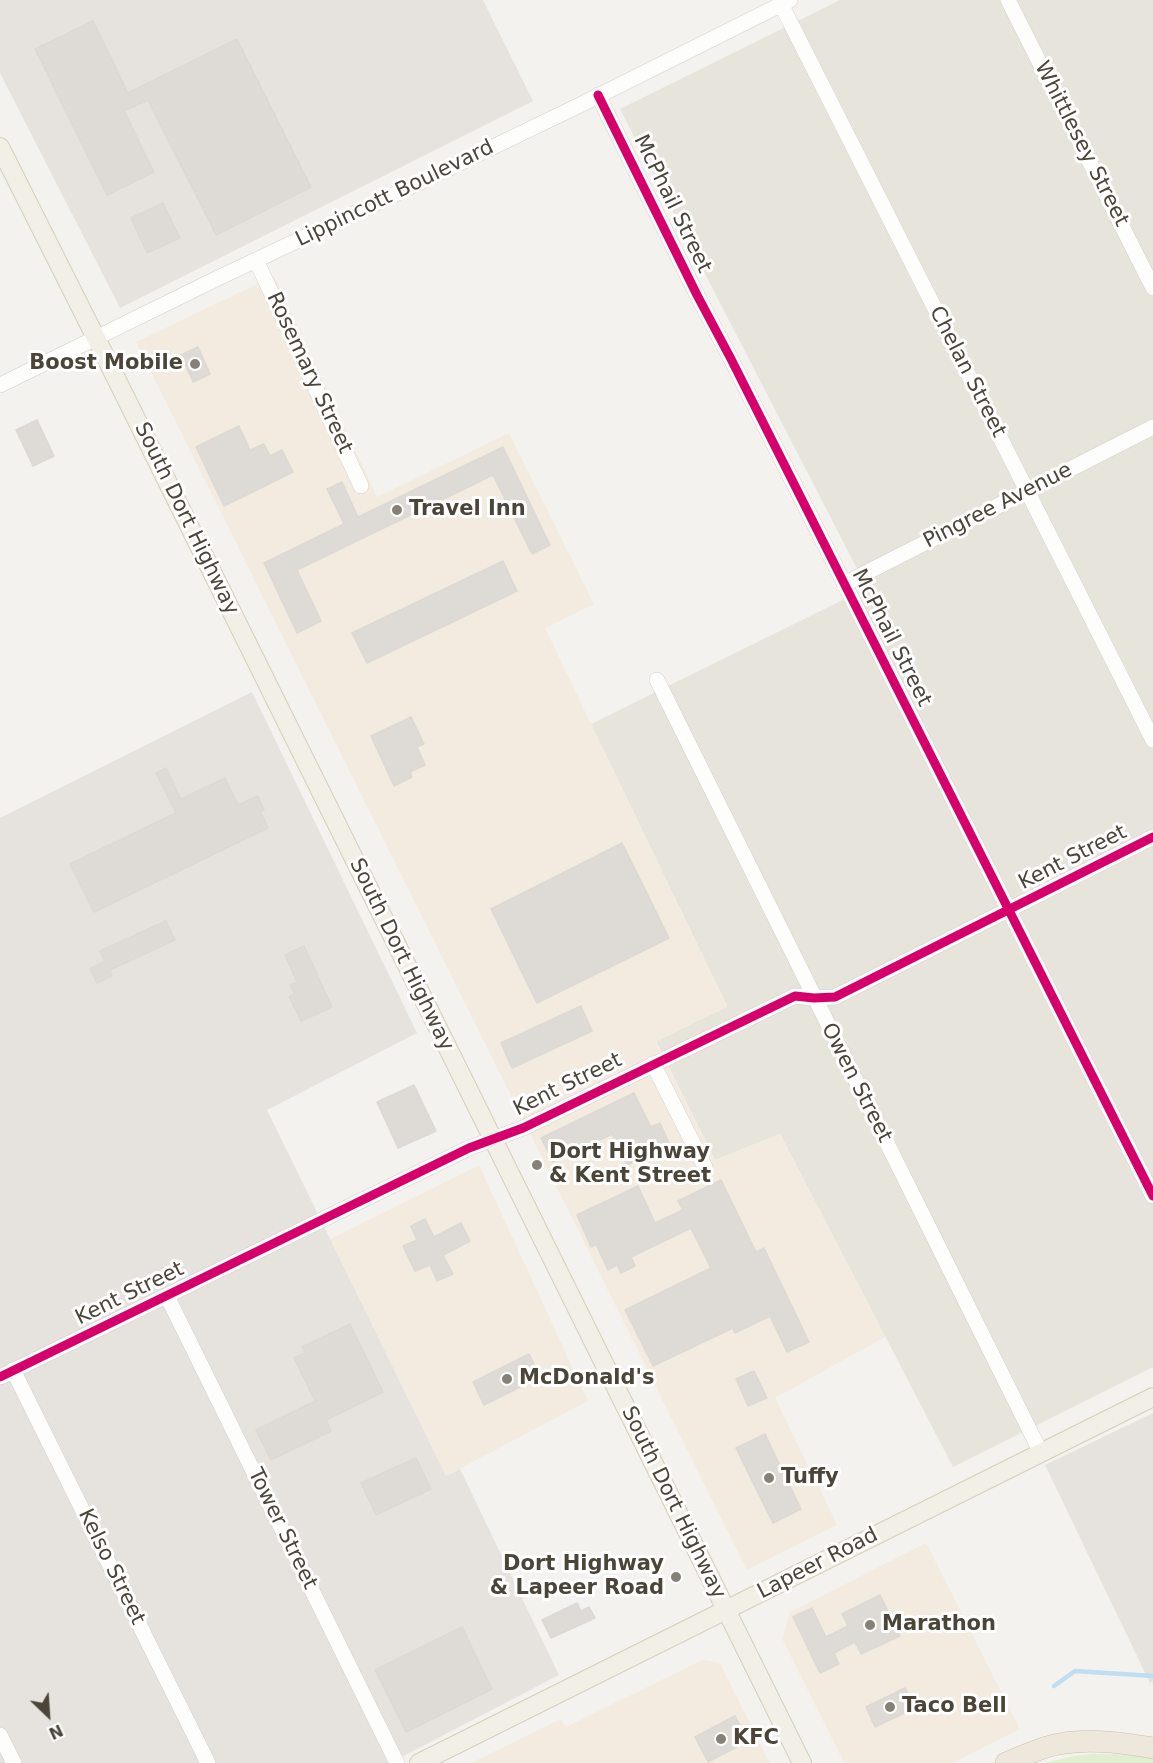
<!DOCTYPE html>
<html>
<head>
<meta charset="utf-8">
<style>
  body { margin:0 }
  #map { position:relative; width:1153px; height:1763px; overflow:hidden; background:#f4f2ee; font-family:"DejaVu Sans",sans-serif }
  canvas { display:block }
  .north { position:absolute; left:18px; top:1685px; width:60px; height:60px; -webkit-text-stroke:4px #fff; paint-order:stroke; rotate:155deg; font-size:16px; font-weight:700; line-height:24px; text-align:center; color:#4b4439 }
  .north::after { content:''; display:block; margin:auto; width:21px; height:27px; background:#4b4439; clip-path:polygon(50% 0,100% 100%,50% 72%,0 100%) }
</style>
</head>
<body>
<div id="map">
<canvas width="1153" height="1763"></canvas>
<div class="north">N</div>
</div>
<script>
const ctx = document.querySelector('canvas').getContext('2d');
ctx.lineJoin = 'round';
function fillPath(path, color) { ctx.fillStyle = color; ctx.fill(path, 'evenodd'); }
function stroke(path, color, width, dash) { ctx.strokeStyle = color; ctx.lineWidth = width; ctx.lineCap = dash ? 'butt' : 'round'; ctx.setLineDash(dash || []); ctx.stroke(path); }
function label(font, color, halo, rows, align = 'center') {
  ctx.font = font + ' "DejaVu Sans",sans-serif'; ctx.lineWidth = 6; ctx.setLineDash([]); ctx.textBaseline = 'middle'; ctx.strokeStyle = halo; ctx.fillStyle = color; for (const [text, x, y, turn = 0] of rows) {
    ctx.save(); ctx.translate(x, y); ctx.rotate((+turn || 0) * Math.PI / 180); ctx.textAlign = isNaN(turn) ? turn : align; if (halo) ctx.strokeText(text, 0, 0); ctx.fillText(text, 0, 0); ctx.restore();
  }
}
const residential = new Path2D(`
  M840 0H1153V1367L953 1467 780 1134 715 1160 656 1041 727 1006 591 724 867 588 620 109Z`);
const commercial = new Path2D(`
  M274 276 377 497 509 433 594 604 545 628 727 1007 656 1042 715 1160 780 1134 885 1337 775 1398 837 1525 747 1570 136 342Z
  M479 1165 588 1401 446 1476 330 1239Z
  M926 1543 1020 1729 953 1763H844L782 1639 790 1612Z
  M702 1660 720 1663 770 1763H471L561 1719 566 1727Z`);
const industrial = new Path2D(`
  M0 0H483L533 101 120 308 0 73Z
  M252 692 417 1033 267 1110 446 1476 460 1469 559 1675 390 1763H0V818Z
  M1153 1413V1681L1150 1683 1045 1465Z`);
const green = new Path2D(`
  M1092 1754H1116L1153 1758V1763H1045L1073 1756Z`);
const stream = new Path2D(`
  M1054 1686 1075 1671 1153 1676`);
const building = new Path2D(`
  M93 21 128 93 237 39 311 187 216 235 148 100 124 111 154 172 107 195 35 49Z
  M163 203 180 238 147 253 131 218Z
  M198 347 210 374 193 382 181 355Z
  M37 420 54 456 33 466 16 430Z
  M239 426 250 450 264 444 270 456 282 450 293 472 224 506 196 447Z
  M503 447 550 545 532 554 493 475 297 570 321 621 297 633 264 563 344 524 327 489 342 482 358 517Z
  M503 561 517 591 367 663 352 633Z
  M411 717 424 744 417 747 425 765 410 772 412 777 394 786 371 736Z
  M166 768 181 799 225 778 238 805 258 796 264 810 260 811 268 828 94 912 70 864 176 813 156 773Z
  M622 843 669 938 537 1003 491 909Z
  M166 921 175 940 110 970 112 976 97 983 90 969 105 961 100 951Z
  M304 946 332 1007 301 1021 289 997 295 994 290 985 297 982 285 955Z
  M581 1006 592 1031 512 1068 501 1043Z
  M414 1085 436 1131 398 1148 377 1102Z
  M634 1093 651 1127 660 1123 670 1145 627 1165 612 1134 553 1162 541 1138Z
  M721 1180 756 1252 764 1248 809 1342 787 1352 770 1316 735 1333 733 1328 653 1366 625 1310 711 1268 691 1228 631 1257 635 1266 621 1273 617 1265 608 1270 596 1244 591 1247 577 1215 638 1186 655 1223 683 1210 678 1201Z
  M425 1219 434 1237 461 1223 470 1241 443 1255 453 1274 437 1281 430 1265 415 1271 403 1246 417 1240 411 1226Z
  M350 1324 383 1392 326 1420 331 1431 271 1460 256 1430 315 1401 294 1358 305 1353 302 1347Z
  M529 1354 540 1377 484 1405 473 1382Z
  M754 1371 767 1398 748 1406 736 1379Z
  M765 1434 801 1509 773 1523 736 1448Z
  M416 1458 431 1489 376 1515 361 1483Z
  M880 1595 900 1636 861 1654 855 1642 834 1653 839 1664 820 1673 793 1617 812 1608 826 1637 848 1626 842 1614Z
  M577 1603 581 1611 589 1607 595 1618 551 1638 542 1620Z
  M462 1627 492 1689 406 1732 375 1670Z
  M905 1688 915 1708 875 1727 866 1707Z
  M735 1716 748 1741 708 1762 695 1737Z`);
const minor = new Path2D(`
  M1008 0 1153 288
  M781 4 1153 740
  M598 95 697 295 731 359 1153 1196
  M256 260 361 486
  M0 385 218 278 379 202 582 104 790 0
  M844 584 1153 427
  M657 680 1041 1453
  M653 1064 705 1167
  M167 1296 397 1763
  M13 1370 208 1763
  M0 1377 469 1148 523 1128 795 996 814 998 835 997 1153 837
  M0 1735 14 1763`);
const major = new Path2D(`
  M0 147 108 362 802 1763
  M419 1763 1153 1397`);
const highway = new Path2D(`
  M1006 1763C1023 1756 1041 1747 1059 1744 1091 1738 1122 1743 1153 1748`);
const cycleway = new Path2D(`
  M598 95 697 295 731 359 1153 1196
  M0 1377 469 1148 523 1128 795 996 814 998 835 997 1153 837`);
const markers = [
  [195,364,6,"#868178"],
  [397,510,6,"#868178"],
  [537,1165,6,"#868178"],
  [507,1379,6,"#868178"],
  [769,1478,6,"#868178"],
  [676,1577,6,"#868178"],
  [870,1625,6,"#868178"],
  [890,1707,6,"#868178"],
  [721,1739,6,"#868178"]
];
const streetNames = [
  ["Whittlesey Street",1081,144,63],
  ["Lippincott Boulevard",395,194,-26],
  ["McPhail Street",672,204,64],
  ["Chelan Street",967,372,63],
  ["Rosemary Street",309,373,65],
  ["Pingree Avenue",998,506,-27],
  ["South Dort Highway",186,519,64],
  ["McPhail Street",891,638,63],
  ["Kent Street",1073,858,-27],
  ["South Dort Highway",401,955,64],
  ["Owen Street",856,1083,63],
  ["Kent Street",568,1085,-26],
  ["Kent Street",130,1294,-26],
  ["South Dort Highway",673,1503,64],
  ["Tower Street",282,1529,64],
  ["Lapeer Road",818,1564,-27],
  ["Kelso Street",111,1567,64]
];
const poiNames = [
  ["Boost Mobile",183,364,"right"],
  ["Travel Inn",409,510],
  ["Dort Highway",549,1153],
  ["& Kent Street",549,1177],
  ["McDonald's",519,1379],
  ["Tuffy",781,1478],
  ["Dort Highway",664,1565,"right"],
  ["& Lapeer Road",664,1589,"right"],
  ["Marathon",882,1625],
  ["Taco Bell",902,1707],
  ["KFC",733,1739]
];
fillPath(residential, '#e7e4dc');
fillPath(commercial, '#f3ebdf');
fillPath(industrial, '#e6e2de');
fillPath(green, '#e1eecf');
stroke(stream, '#c0ddf1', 4.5);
fillPath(building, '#dedbd6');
stroke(building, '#dcd9d4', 1.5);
stroke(minor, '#d2d0cb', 16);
stroke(major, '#d6cebb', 20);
stroke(highway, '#ccbfa9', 22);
stroke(minor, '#fdfdfc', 15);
stroke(major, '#f2efe6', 18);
stroke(highway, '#ede8db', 21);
stroke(cycleway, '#d6006c', 9);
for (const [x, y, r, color] of markers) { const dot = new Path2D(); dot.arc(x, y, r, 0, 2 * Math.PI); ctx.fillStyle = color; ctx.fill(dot); stroke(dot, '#fff', 2); }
label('21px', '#4b4439', '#fff', streetNames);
label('bold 21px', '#4b4439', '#fff', poiNames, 'left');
</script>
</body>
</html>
